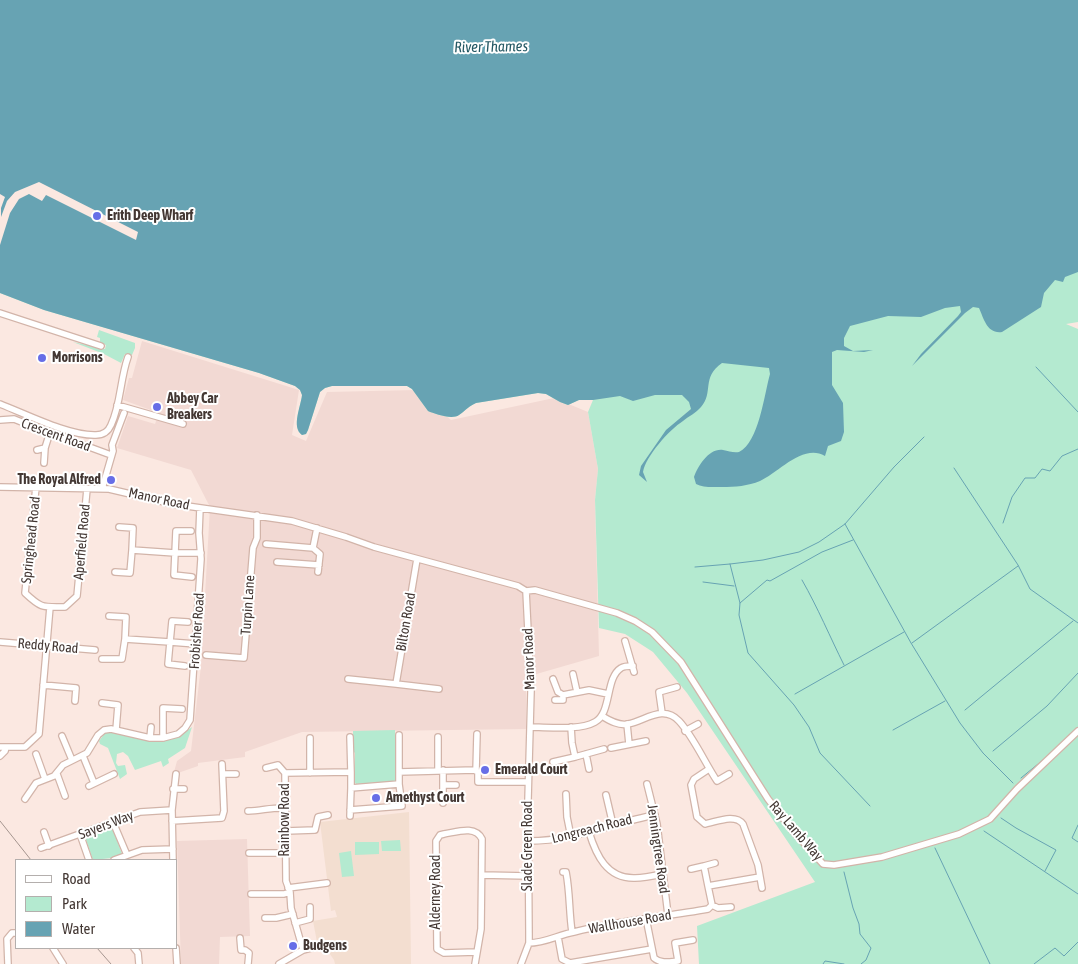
<!DOCTYPE html>
<html>
<head>
<meta charset="utf-8">
<style>
  body { margin:0 }
  #map { position:relative; width:1078px; height:964px; overflow:hidden; background:#fbe8e1; font-family:"Asap Condensed",sans-serif }
  canvas { display:block }
  .legend { position:absolute; left:15px; top:859px; width:162px; height:90px; box-sizing:border-box; background:#fff; border:1px solid #b4afad; margin:0; padding:6px 9px; list-style:none; font-size:15px; color:#433733 }
  .legend li { display:flex; align-items:center; gap:10px; height:25px }
  .legend b { width:25px; border:1px solid #b4afad }
</style>
</head>
<body>
<div id="map">
<canvas width="1078" height="964"></canvas>
<ul class="legend">
<li><b style="height:6px;background:#fff"></b>Road</li>
<li><b style="height:14px;background:#b4ead0"></b>Park</li>
<li><b style="height:14px;background:#67a3b3"></b>Water</li>
</ul>
</div>
<script>
const ctx = document.querySelector('canvas').getContext('2d');
ctx.lineJoin = 'round';
function fillPath(path, color) { ctx.fillStyle = color; ctx.fill(path, 'evenodd'); }
function stroke(path, color, width, dash) { ctx.strokeStyle = color; ctx.lineWidth = width; ctx.lineCap = dash ? 'butt' : 'round'; ctx.setLineDash(dash || []); ctx.stroke(path); }
function label(font, color, halo, rows, align = 'center') {
  ctx.font = font + ' "Asap Condensed",sans-serif'; ctx.lineWidth = 4; ctx.setLineDash([]); ctx.textBaseline = 'middle'; ctx.strokeStyle = halo; ctx.fillStyle = color; for (const [text, x, y, turn = 0] of rows) {
    ctx.save(); ctx.translate(x, y); ctx.rotate((+turn || 0) * Math.PI / 180); ctx.textAlign = isNaN(turn) ? turn : align; if (halo) ctx.strokeText(text, 0, 0); ctx.fillText(text, 0, 0); ctx.restore();
  }
}
const industrial = new Path2D(`
  M142 341 299 390 292 435 306 441 327 392 416 390 451 420 554 398 588 412 598 469 595 500 599 656 526 677V729L302 732 245 752V757L198 763V766L178 773 174 772 177 761 191 751 201 666 210 507 191 470 117 448 128 416 155 424 159 413 123 400 129 378H132Z
  M247 839 250 936 220 937 219 964H181L177 841Z`);
const education = new Path2D(`
  M409 812 411 964H335L334 960 321 941 317 942 313 921 337 917 335 910 331 911 320 822Z`);
const green = new Path2D(`
  M1078 204V322L1066 324 1078 329V964H699L697 926 815 882 687 693 653 652 625 634 599 628 595 500 598 469 588 412 593 400H579L568 405 560 402 546 394 538 393 476 403C469 406 466 410 459 415 452 420 435 414 428 411L412 389 407 386H332L325 388 320 392 308 430 306 434 302 435C291 427 301 406 302 395L300 390 295 386 259 373 44 310 0 293V250Z
  M99 330 135 343V348L132 355 125 354 121 363 104 354 73 342 105 349 106 345 100 343V338L97 337Z
  M192 727 185 748 168 759 169 763 163 767 161 761 135 770 128 756 123 752 117 754 116 763 118 766 125 765 127 774 120 779 108 748 100 744 99 741 105 733 111 732C142 739 165 750 192 727Z
  M395 730V775L398 777 397 782 386 784 384 782 356 784 354 781 355 753 353 751V731Z
  M112 827 122 854 112 858 93 860 85 837Z
  M400 840 401 851H382L381 841Z
  M355 842H379V854L355 855Z
  M351 851 354 876 342 877 339 853Z`);
const water = new Path2D(`
  M0 0H1078V272L1065 277 1063 282 1055 280 1044 293 1041 307 1002 332C987 334 984 319 979 308L973 307 965 313 912 366 921 354 958 316 961 312 960 306 945 308 921 317 888 316 850 326 844 338V346L853 351 873 350 864 352 837 350 832 352V385L843 403 844 432 841 441 828 446 825 456C803 443 778 473 760 481 748 486 735 487 722 487 713 487 703 488 696 484L694 477C698 466 709 448 723 450 729 451 733 453 739 452 759 442 764 395 770 374L769 368 722 363C701 378 714 392 701 407 696 413 689 416 683 421 669 430 646 456 643 472L647 482 639 475 641 466 666 430 691 409 689 402 682 395H655L633 401 620 396 593 400H579L568 405 560 402 546 394 538 393 476 403C469 406 466 410 459 415 452 420 435 414 428 411L412 389 407 386H332L325 388 320 392 308 430 306 434 302 435C291 427 301 406 302 395L300 390 295 386 259 373 44 310 0 293Z`);
const pier = new Path2D(`
  M39 182 138 232 136 240 46 195 42 201 29 194 19 199 10 213 0 245V194L5 197 1 208V217L7 201 15 192Z`);
const stream = new Path2D(`
  M1036 367 1078 412
  M954 468 1018 565 1030 589 1078 623
  M1003 523 1012 497 1025 478H1035L1042 469 1050 471 1062 456 1078 449
  M845 524 911 643 960 723 983 753 1013 783
  M730 564 740 603 739 615 748 653 794 705 809 727 820 753 870 806
  M695 567 730 564 763 560 799 552 819 542 845 524 894 467 924 437
  M802 580C818 608 830 637 844 665
  M703 582 734 586
  M740 603 767 580 770 581 822 552 853 540
  M912 643 1018 566
  M795 694 904 632
  M965 710 1073 621
  M893 730 945 701
  M1073 732 1078 727
  M993 751 1047 706 1078 673
  M1021 778 1049 755
  M1001 818 1016 828 1056 850 1045 871
  M1078 825 1072 838 1078 842
  M984 831 1078 894
  M935 848 990 964
  M844 872 853 908 859 924 860 934 871 948 866 960 861 964
  M823 964 825 961 844 964
  M1034 964 1055 948 1064 956 1078 942`);
const minor = new Path2D(`
  M0 313 101 346
  M0 404C26 414 69 436 96 435 103 435 108 432 111 425 121 404 120 379 128 357
  M117 405 183 424
  M0 420 14 419 24 423 111 455
  M37 450 45 448
  M44 463 45 448 50 432
  M0 487 109 489 173 504 292 521 346 537 374 547 518 586 526 591 535 590 617 613 635 621 652 632 681 662 768 799 793 831 823 864 834 865 882 857 959 834 990 819 1017 789 1078 731
  M36 487 25 593C42 609 43 607 65 607L77 596 87 489
  M102 489 113 451 112 445 124 413
  M119 527 133 528 132 550 175 553 176 531H191
  M317 528 313 548 320 554 318 572
  M266 544 313 548
  M417 559 396 684 439 689
  M277 562 319 565
  M115 572 130 573 132 550
  M192 577 174 575 175 553H201
  M109 616 126 617 125 639
  M188 622 172 621 170 642 196 644
  M625 641 634 672
  M0 642 95 650
  M206 655 244 658 253 548 257 538V515
  M102 659H122L125 639 170 642 168 664 185 666
  M573 674 577 692
  M348 679 396 684
  M553 679 558 692 563 695
  M43 685 76 688 75 701
  M555 700H563V695L589 690 608 694
  M102 703 118 705 116 730
  M662 713 659 692 677 687
  M602 716C610 721 619 726 628 724 645 721 663 704 679 721 693 736 705 763 717 781L729 774
  M627 724 629 744
  M530 727C548 727 579 731 595 722 612 713 605 678 621 668 624 666 629 666 633 666
  M685 731 698 724
  M62 736 72 760
  M350 737 351 772
  M438 737V770
  M150 738 151 727
  M163 738V708L182 709
  M310 738V773
  M0 747H25L39 734 50 607
  M611 748 646 741
  M36 754 45 779
  M586 754 589 769
  M0 756 5 751 6 747
  M83 756 94 783
  M575 757 604 749
  M553 762 575 757 572 743 571 727
  M266 768 278 765 285 773
  M709 769 694 779 691 785 697 817 705 824C716 822 735 813 743 824L758 865 762 888
  M476 771 477 734
  M399 772 475 770 478 772V782H528
  M57 774 65 796
  M223 774H236
  M647 784 657 824 668 915
  M443 785H456
  M89 786 114 774
  M173 789H184
  M566 794 567 817 571 837
  M606 795 613 825
  M25 799 36 783 54 776 63 765 87 753 98 735 104 730 111 729 150 738H163L178 734 185 728 190 720 201 559 199 533 200 508
  M443 803V770
  M350 810 402 806 399 784V735
  M248 811C261 811 272 807 285 808
  M350 816 351 788
  M172 821 222 818 224 811 222 764
  M113 822 127 855
  M286 831 315 830 318 817 328 815
  M44 832 49 846
  M589 832C596 855 607 879 635 878 644 878 653 876 662 874
  M80 834 89 860
  M529 841C574 841 612 823 655 815
  M41 848 140 812 172 810
  M249 853H286
  M114 860 142 850 173 849
  M173 860 172 810 176 774
  M704 866 715 863
  M691 869 704 866 708 886
  M563 872H566C570 892 569 912 572 932
  M482 875 528 876
  M288 888 327 883
  M251 894H284L290 892
  M712 905 708 886 760 877
  M265 918H276L293 914
  M646 918 654 958C661 964 669 962 678 961L675 943 693 940
  M295 923 310 919V907
  M558 937 562 959 570 963 652 949
  M240 938 241 950H245L249 953 248 964
  M529 943C545 943 558 935 574 932 618 921 663 917 708 909L712 905 718 908 731 907
  M53 948 63 964
  M134 948 138 953 139 964
  M176 948 177 964
  M303 950 311 948
  M8 964 7 939 12 933H16
  M279 964 303 950 291 908 290 892 286 881 285 773 351 772V788L399 784
  M475 964 481 929 482 839C475 825 457 832 444 834L440 835 436 841 437 949 444 953 476 952
  M521 964 529 943V933L528 800 531 691 526 591`);
const rail = new Path2D(`
  M0 821 31 860
  M97 948 111 964`);
const markers = [
  [97,216,5,"#676ee7"],
  [42,358,5,"#676ee7"],
  [157,407,5,"#676ee7"],
  [111,480,5,"#676ee7"],
  [485,770,5,"#676ee7"],
  [376,798,5,"#676ee7"],
  [293,946,5,"#676ee7"]
];
const poiNames = [
  ["Erith Deep Wharf",107,216],
  ["Morrisons",52,358],
  ["Abbey Car",167,399],
  ["Breakers",167,415],
  ["The Royal Alfred",101,480,"right"],
  ["Emerald Court",495,770],
  ["Amethyst Court",386,798],
  ["Budgens",303,946]
];
const streetNames = [
  ["Crescent Road",56,435,20],
  ["Manor Road",159,499,12],
  ["Springhead Road",31,540,-84],
  ["Aperfield Road",82,542,-85],
  ["Turpin Lane",248,605,-86],
  ["Bilton Road",406,622,-80],
  ["Frobisher Road",197,631,-86],
  ["Reddy Road",48,646,5],
  ["Manor Road",529,659,-92],
  ["Rainbow Road",285,820,-90],
  ["Sayers Way",106,825,-21],
  ["Longreach Road",592,829,-14],
  ["Ray Lamb Way",796,831,49],
  ["Slade Green Road",528,846,-90],
  ["Jenningtree Road",658,849,82],
  ["Alderney Road",436,892,-90],
  ["Wallhouse Road",630,922,-10]
];
const waterNames = [
  ["River Thames",491,47,-1]
];
fillPath(industrial, '#f2d9d3');
fillPath(education, '#f3ded0');
fillPath(green, '#b4ead0');
fillPath(water, '#67a3b3');
fillPath(pier, '#fbe8e1');
stroke(stream, '#67a3b3', 1);
stroke(minor, '#d2b4a9', 8);
stroke(minor, '#fff', 5.5);
stroke(rail, '#a5958f', 1);
for (const [x, y, r, color] of markers) { const dot = new Path2D(); dot.arc(x, y, r, 0, 2 * Math.PI); ctx.fillStyle = color; ctx.fill(dot); stroke(dot, '#fff', 2); }
label('bold 14px', '#433733', '#fff', poiNames, 'left');
label('14px', '#433733', '#fff', streetNames);
label('italic 15px', '#235763', '#fff', waterNames);
</script>
</body>
</html>
